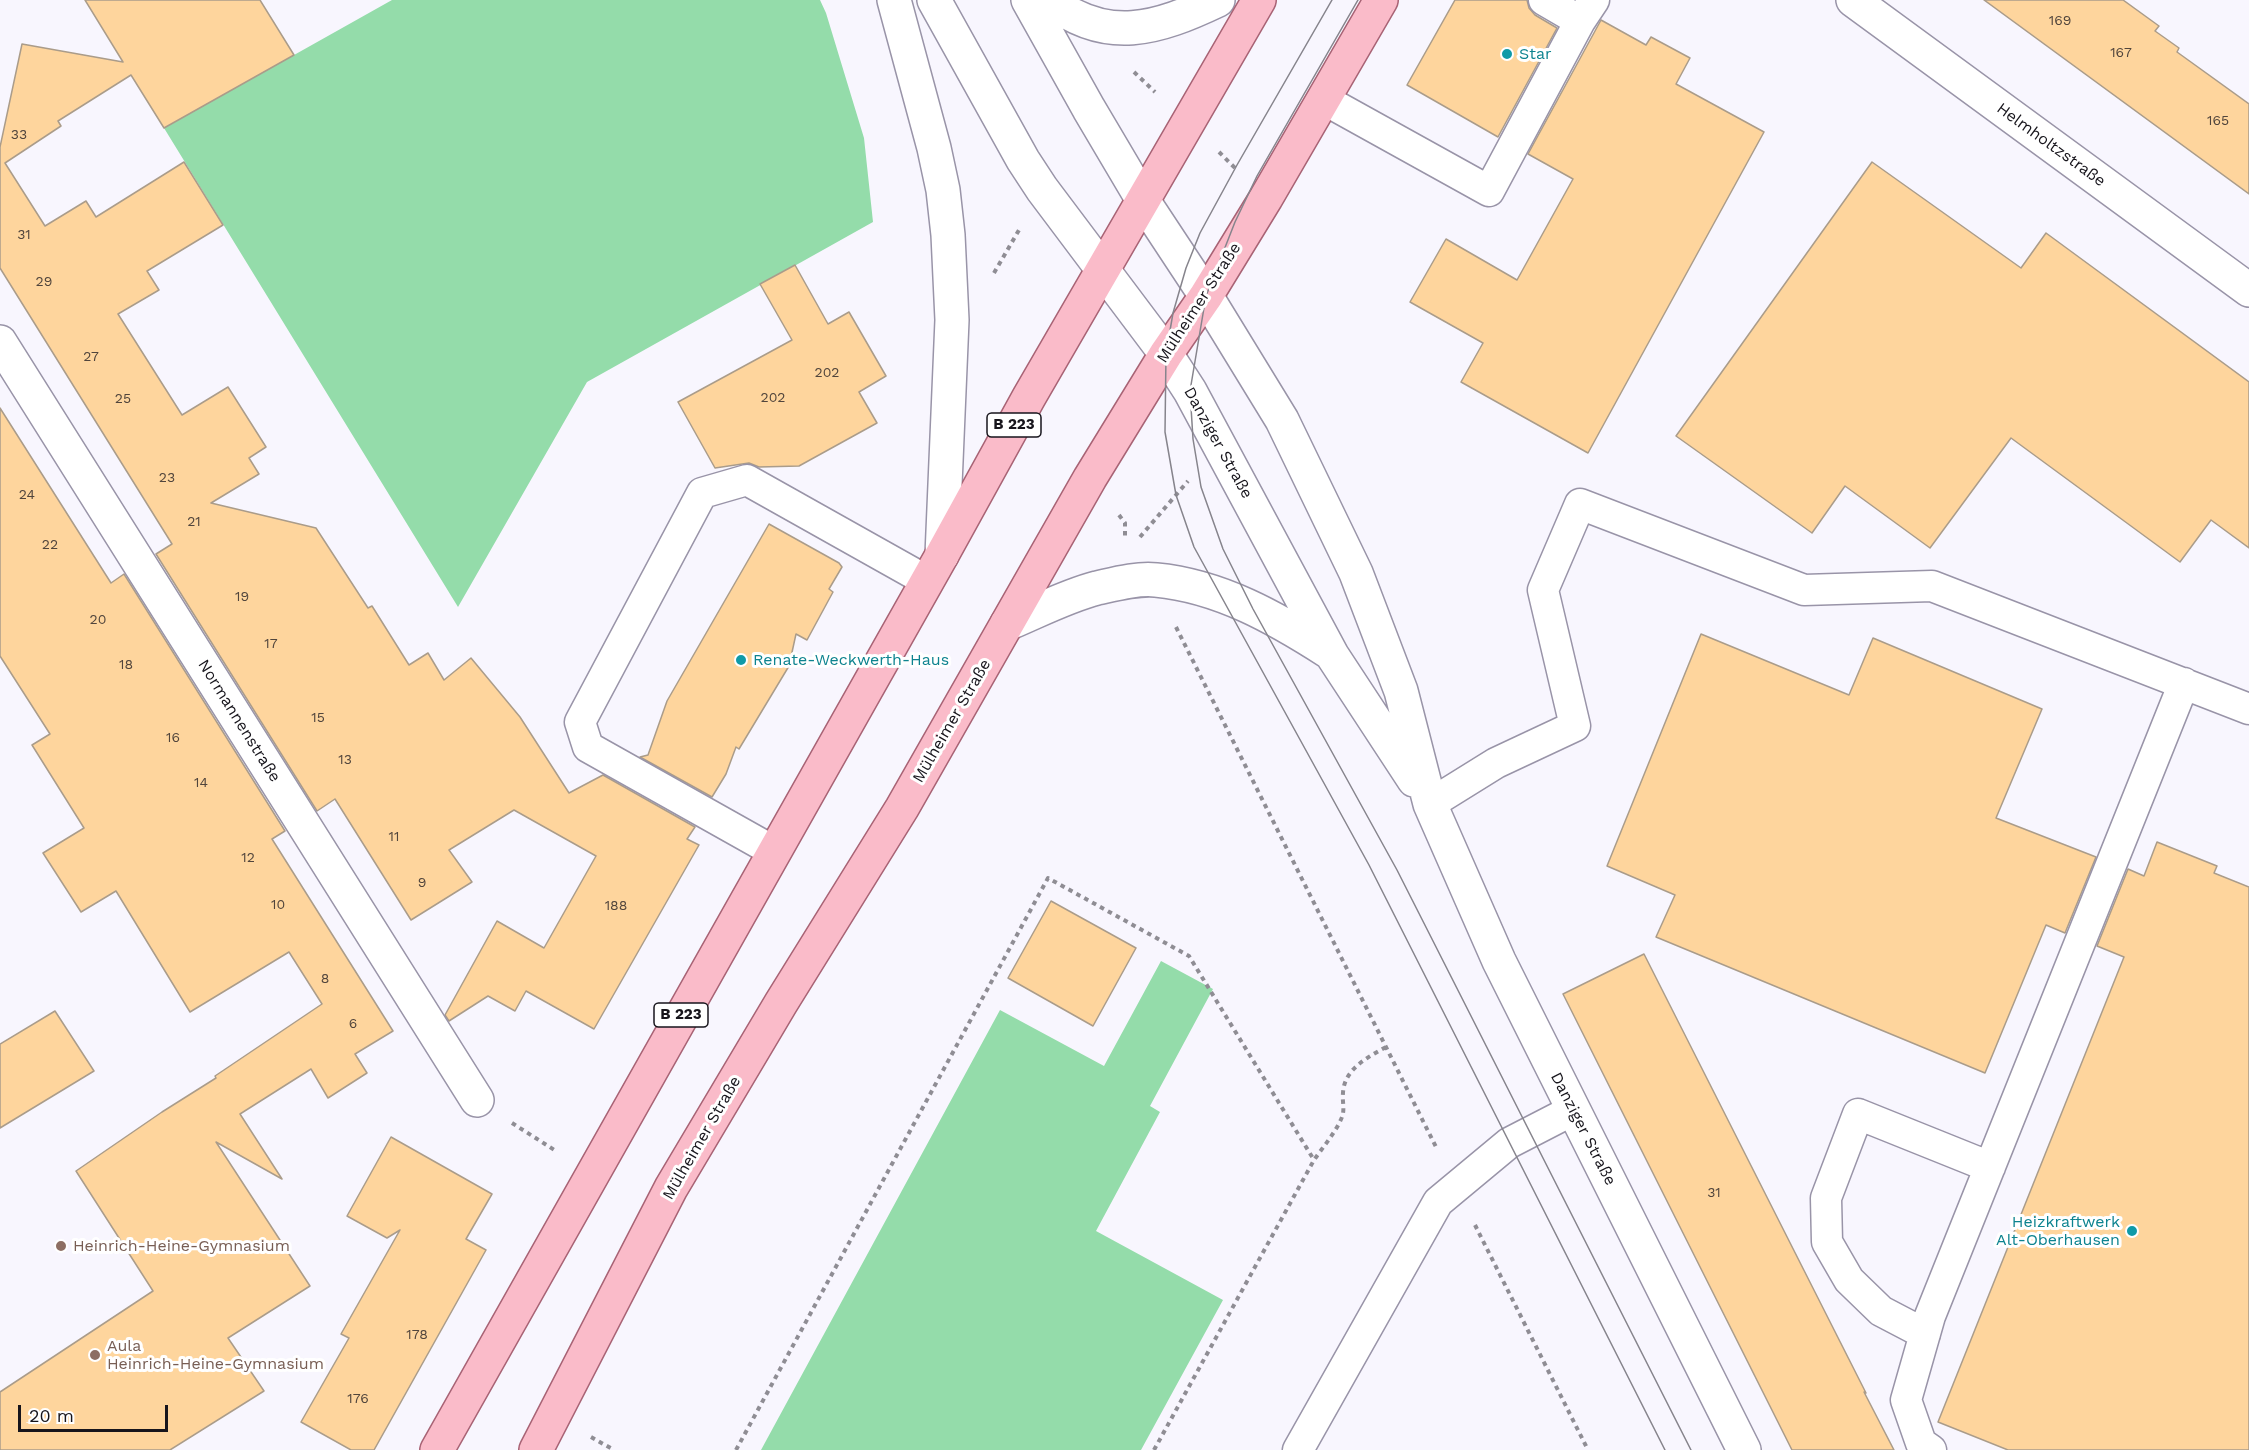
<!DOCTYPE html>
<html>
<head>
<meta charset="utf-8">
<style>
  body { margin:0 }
  #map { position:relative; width:2249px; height:1450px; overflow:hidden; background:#f8f6fe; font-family:"Work Sans",sans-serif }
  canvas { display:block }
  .scale { position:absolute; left:18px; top:1405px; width:150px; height:27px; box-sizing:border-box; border:3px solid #17151c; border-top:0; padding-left:8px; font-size:18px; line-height:21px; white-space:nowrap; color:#17151c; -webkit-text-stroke:4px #fff; paint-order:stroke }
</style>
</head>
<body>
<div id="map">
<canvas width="2249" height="1450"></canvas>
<div class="scale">20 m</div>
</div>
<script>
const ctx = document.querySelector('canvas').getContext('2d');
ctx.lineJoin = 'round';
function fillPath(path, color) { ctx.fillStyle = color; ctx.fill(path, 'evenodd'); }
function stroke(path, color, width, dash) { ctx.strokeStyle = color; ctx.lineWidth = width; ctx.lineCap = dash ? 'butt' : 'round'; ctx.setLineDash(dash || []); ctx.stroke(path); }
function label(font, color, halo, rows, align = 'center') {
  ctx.font = font + ' "Work Sans",sans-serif'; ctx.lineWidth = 6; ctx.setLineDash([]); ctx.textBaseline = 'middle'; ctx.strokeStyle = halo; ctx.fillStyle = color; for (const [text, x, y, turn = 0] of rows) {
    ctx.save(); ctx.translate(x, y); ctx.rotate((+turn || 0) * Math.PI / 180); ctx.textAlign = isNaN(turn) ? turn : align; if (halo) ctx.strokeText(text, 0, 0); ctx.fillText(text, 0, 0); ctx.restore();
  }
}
const green = new Path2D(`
  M392 0H820L826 13 864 138 873 222 587 382 458 607 164 128Z
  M1161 961 1213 989 1150 1106 1160 1112 1096 1231 1223 1300 1141 1450H761L1000 1010 1104 1066Z`);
const building = new Path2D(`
  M85 0H260L294 55 164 128 131 75 58 121 61 126 5 163 45 226 86 201 96 217 184 162 223 225 147 271 159 290 118 314 182 415 228 387 266 447 249 458 259 474 211 503 316 528 368 608 372 606 409 665 428 653 444 680 471 658 520 717 569 793 603 775 695 827 687 839 699 845 594 1029 526 991 515 1011 488 996 449 1021 445 1015 497 921 544 948 596 856 514 810 449 850 472 882 411 920 335 799 317 811 156 554 172 544 0 268V147L22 44 123 62Z
  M1455 0H1527L1529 8 1535 15 1557 28 1498 137 1407 85Z
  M1984 0H2123L2159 26 2155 31 2179 48 2177 52 2249 104V194Z
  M1601 20 1646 45 1651 37 1690 58 1676 84 1764 132 1588 453 1461 382 1483 343 1410 302 1446 239 1517 280 1573 179 1528 154Z
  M1872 162 2021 268 2046 233 2249 382V548L2211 520 2180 562 2011 438 1930 548 1845 486 1812 533 1676 436Z
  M795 265 828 324 849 312 886 376 859 392 877 423 799 466 759 467 749 463 715 468 678 402 792 340 760 284Z
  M0 408 111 583 124 574 285 831 272 839 393 1031 355 1054 367 1073 328 1098 311 1069 240 1114 282 1179 216 1142 310 1286 228 1338 264 1391 170 1450H0V1392L153 1291 76 1171 162 1112 216 1078 215 1076 322 1004 289 952 190 1012 116 891 81 912 43 853 84 828 32 745 50 734 0 656Z
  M769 524 839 563 842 567 829 589 833 592 807 640 796 634 789 666 739 749 736 747 726 774 712 797 640 757 648 755 667 701Z
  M1701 634 1849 695 1873 638 2042 709 1996 818 2096 857 2065 933 2046 925 1985 1073 1656 937 1675 895 1607 866Z
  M2157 842 2217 866 2214 873 2249 887V1450H2008L1938 1422 2124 957 2097 946 2128 869 2144 876Z
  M1051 901 1136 948 1093 1026 1008 978Z
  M1644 954 1866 1393 1864 1392 1894 1450H1792L1563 994Z
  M55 1011 94 1071 0 1128V1044Z
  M391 1137 492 1194 466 1239 486 1250 374 1450H351L301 1422 349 1338 341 1334 400 1230 387 1238 347 1216Z`);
const path = new Path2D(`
  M1134 72 1155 92
  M1219 152 1235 168
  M994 273 1019 230
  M1119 515 1125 523V539
  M1140 537 1188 481
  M1176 627 1437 1149
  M512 1123 556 1151
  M1475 1225 1588 1450
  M591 1437 614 1450
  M736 1450 1048 878 1189 956 1314 1160
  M1154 1450 1314 1160C1323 1147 1336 1132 1342 1117 1345 1109 1342 1101 1343 1093 1344 1069 1368 1057 1386 1047`);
const service = new Path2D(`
  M1544 0 1580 21
  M1323 99 1489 191 1580 21 1594 0
  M1430 804 1496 763 1575 726 1543 590 1580 504 1804 590 1932 586 2249 709
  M775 852 588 747 580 722 702 493 747 480 927 581
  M1925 1334 1881 1311 1849 1280 1827 1242 1826 1198 1858 1114 1990 1167
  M1298 1450 1438 1202 1509 1143 1573 1110
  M1931 1450 1921 1443 1906 1400 1930 1316 2184 683`);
const minor = new Path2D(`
  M1853 0 2249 290
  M0 342 477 1100`);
const secondary = new Path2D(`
  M894 0 934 148 943 190 948 235 952 320 942 555
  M934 0 1023 160 1042 189 1166 354 1190 391 1332 655 1414 780
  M1028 0 1089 109 1144 202 1206 296 1282 420 1356 573 1401 691 1430 804 1499 961 1744 1450
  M1049 0C1107 45 1157 29 1218 0
  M1007 624C1036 612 1066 596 1097 588 1115 584 1137 578 1156 580 1220 586 1276 618 1329 652`);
const primary = new Path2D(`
  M437 1450 942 555 1029 397 1259 0
  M536 1450 671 1188 781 1003 902 808 1090 478 1166 354 1206 296 1266 198 1381 0`);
const tram = new Path2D(`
  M1332 0 1237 165 1200 233 1186 268 1173 313 1166 354 1165 432 1176 495 1194 547 1369 865 1665 1450
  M1358 0 1257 176 1235 222 1206 296 1190 391 1193 439 1201 487 1223 549 1253 609 1397 870 1691 1450`);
const markers = [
  [1507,54,6,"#0f9aa8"],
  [741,660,6,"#0f9aa8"],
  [2132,1231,6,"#0f9aa8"],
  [61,1246,6,"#8d6e63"],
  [95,1355,6,"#8d6e63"]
];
const numberNames = [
  ["169",2060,21],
  ["167",2121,53],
  ["165",2218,121],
  ["33",19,135],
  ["31",24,235],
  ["29",44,282],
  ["27",91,357],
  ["202",827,373],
  ["202",773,398],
  ["25",123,399],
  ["23",167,478],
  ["24",27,495],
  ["21",194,522],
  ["22",50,545],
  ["19",242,597],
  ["20",98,620],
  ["17",271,644],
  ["18",126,665],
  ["15",318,718],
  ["16",173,738],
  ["13",345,760],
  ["14",201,783],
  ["11",394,837],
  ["12",248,858],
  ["9",422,883],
  ["10",278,905],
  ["188",616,906],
  ["8",325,979],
  ["6",353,1024],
  ["31",1714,1193],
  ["178",417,1335],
  ["176",358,1399]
];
const shields = [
  [1014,425,54],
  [681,1015,54]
];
const shieldNames = [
  ["B 223",1014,425],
  ["B 223",681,1015]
];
const cultureNames = [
  ["Star",1519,54],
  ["Renate-Weckwerth-Haus",753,660],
  ["Heizkraftwerk",2120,1222,"right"],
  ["Alt-Oberhausen",2120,1240,"right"]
];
const streetNames = [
  ["Helmholtzstraße",2051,145,36],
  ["Mülheimer Straße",1199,303,-57],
  ["Danziger Straße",1218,443,61],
  ["Normannenstraße",239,721,58],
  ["Mülheimer Straße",952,721,-60],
  ["Danziger Straße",1583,1129,63],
  ["Mülheimer Straße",702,1138,-60]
];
const educationNames = [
  ["Heinrich-Heine-Gymnasium",73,1246],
  ["Aula",107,1346],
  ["Heinrich-Heine-Gymnasium",107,1364]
];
fillPath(green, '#94dcaa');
fillPath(building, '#fed59d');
stroke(building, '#aa9c8a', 1.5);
stroke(service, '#9994a8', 33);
stroke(minor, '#9994a8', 36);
stroke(secondary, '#9994a8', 36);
stroke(primary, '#a86375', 36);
stroke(path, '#8f8d94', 4, [4.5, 4.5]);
stroke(service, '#fff', 30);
stroke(minor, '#fff', 33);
stroke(secondary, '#fff', 33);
stroke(primary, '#fabbc9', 33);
stroke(tram, '#86848c', 1.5);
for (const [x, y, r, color] of markers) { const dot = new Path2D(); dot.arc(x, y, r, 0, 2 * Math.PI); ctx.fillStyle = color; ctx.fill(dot); stroke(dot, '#fff', 2); }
label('14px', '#51453c', null, numberNames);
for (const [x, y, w] of shields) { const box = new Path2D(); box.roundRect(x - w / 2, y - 12, w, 24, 4.5); ctx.fillStyle = '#fff'; ctx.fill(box); stroke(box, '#17151c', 1.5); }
label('bold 15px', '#17151c', null, shieldNames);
label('16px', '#0d838f', '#fff', cultureNames, 'left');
label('16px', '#17151c', '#fff', streetNames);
label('16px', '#785e54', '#fff', educationNames, 'left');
</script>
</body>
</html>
